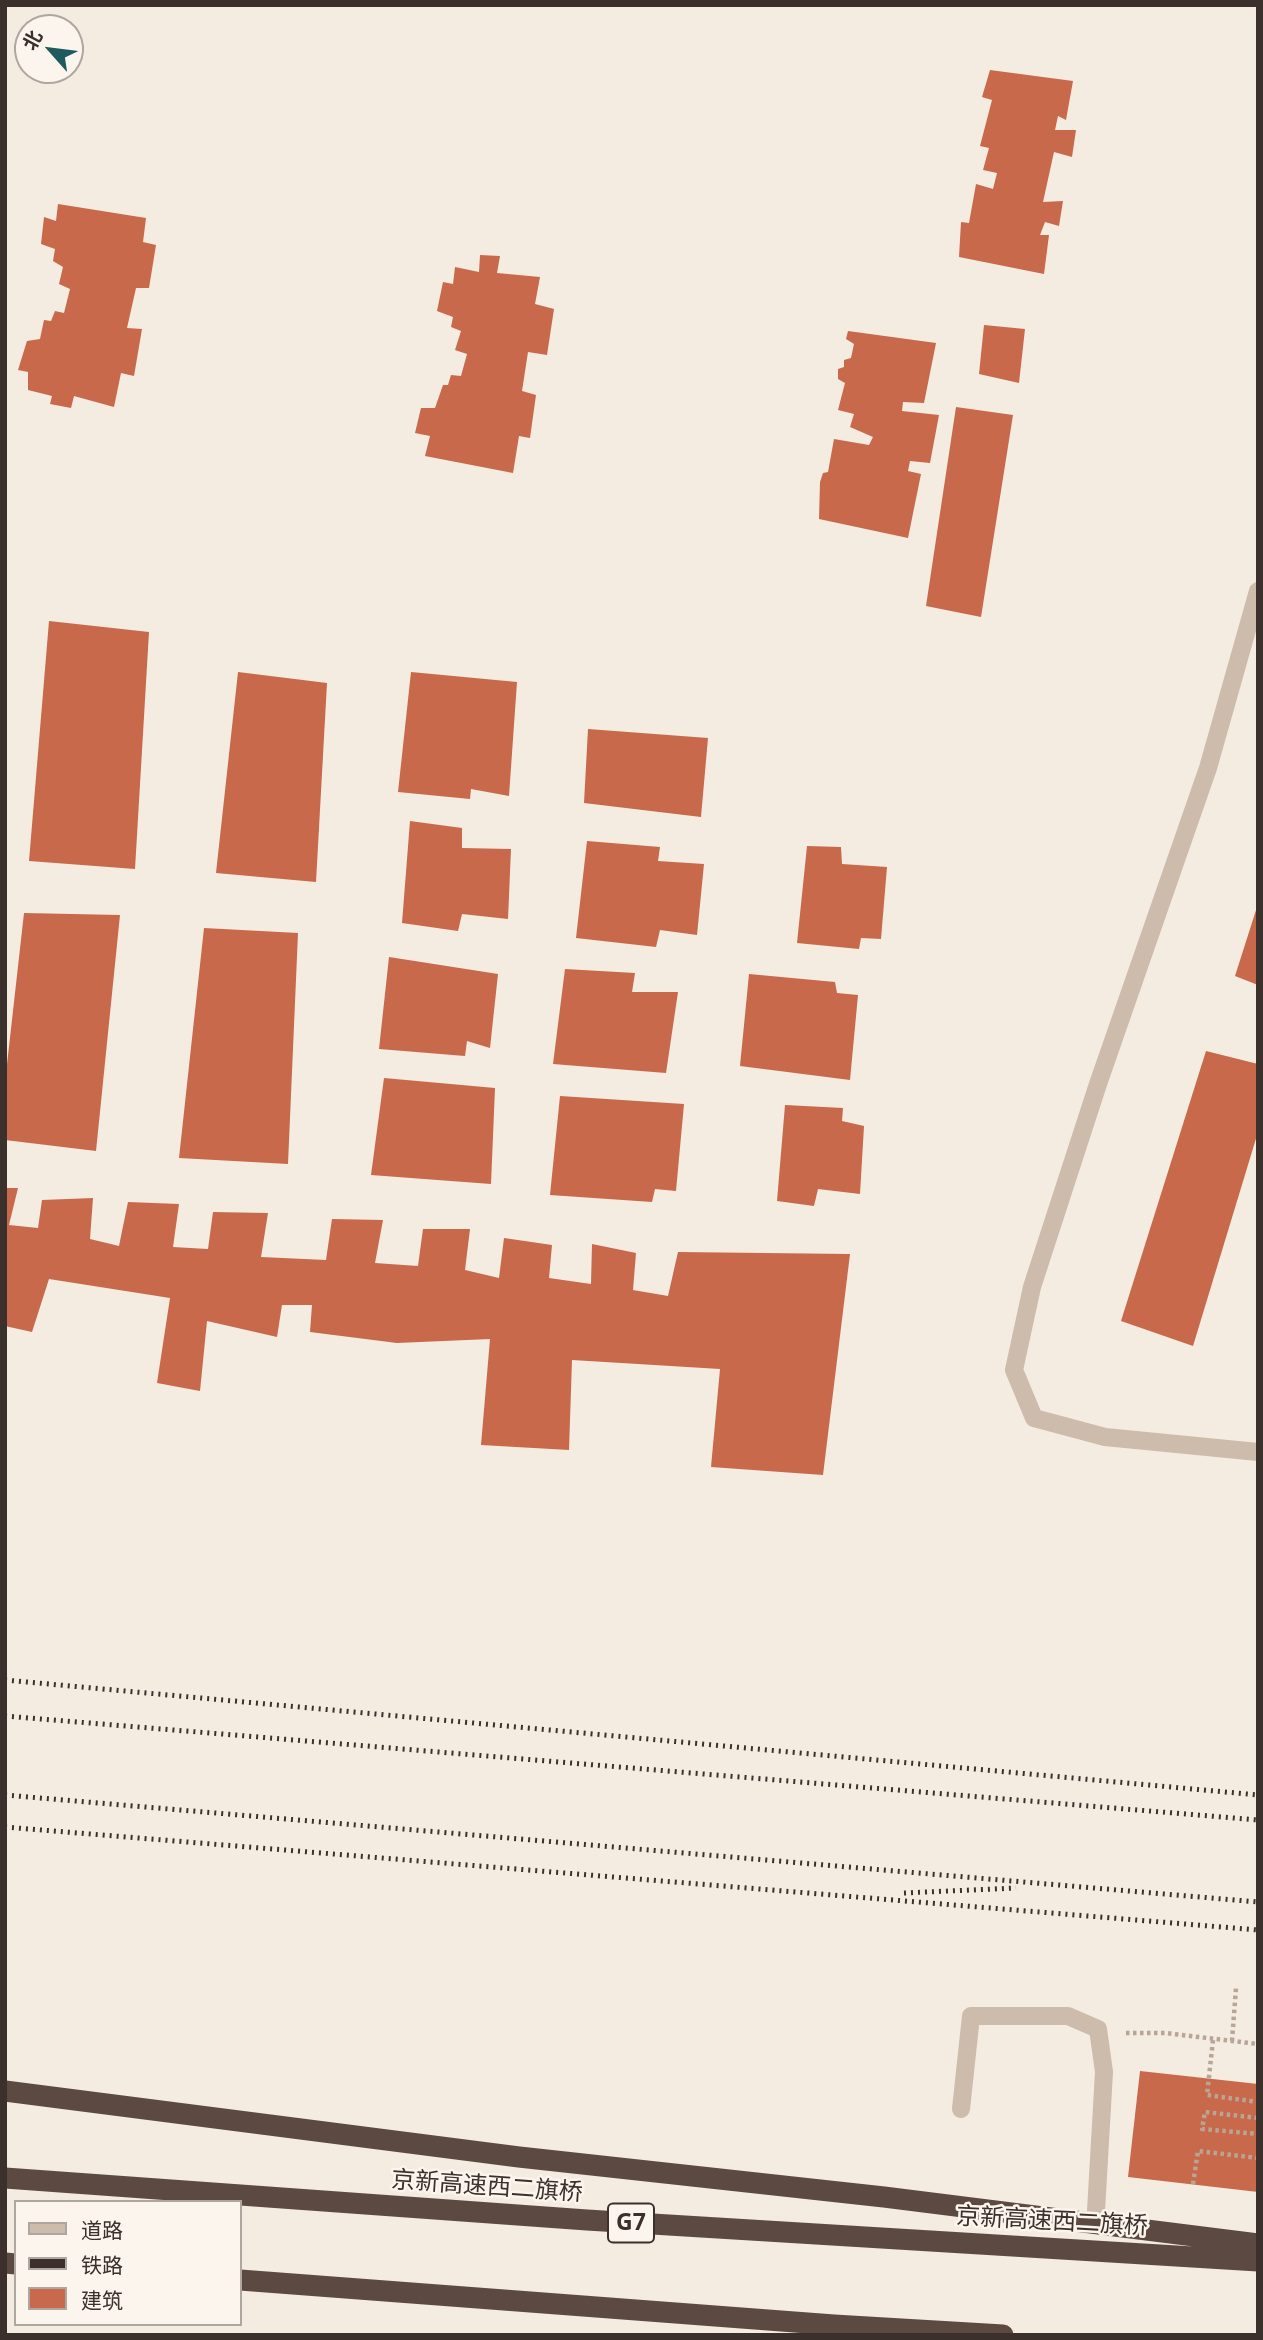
<!DOCTYPE html>
<html>
<head>
<meta charset="utf-8">
<style>
  body { margin:0 }
  #map { position:relative; width:1263px; height:2340px; overflow:hidden; background:#f4ebe1; font-family:"Noto Sans","Noto Sans SC",sans-serif }
  canvas { display:block }
  .frame { position:absolute; inset:0; border:7px solid #3b302b; pointer-events:none }
  .legend { position:absolute; left:14px; top:2200px; width:228px; height:126px; box-sizing:border-box; background:#fbf5ee; border:2px solid #aea6a0; margin:0; padding:9px 12px; list-style:none; font-size:21px; color:#3b302b }
  .legend li { display:flex; align-items:center; gap:14px; height:35px }
  .legend b { width:35px; border:2px solid #aea6a0 }
  .north { position:absolute; left:14px; top:14px; width:70px; height:70px; box-sizing:border-box; background:#fbf5ee; border:2px solid #aea6a0; border-radius:50%; rotate:298deg; font-size:19px; font-weight:700; line-height:28px; text-align:center; color:#3b302b }
  .north::after { content:''; display:block; margin:auto; width:24px; height:32px; background:#1f5a5e; clip-path:polygon(50% 0,100% 100%,50% 72%,0 100%) }
</style>
</head>
<body>
<div id="map">
<canvas width="1263" height="2340"></canvas>
<div class="frame"></div>
<ul class="legend">
<li><b style="height:9px;background:#cdbbac"></b>道路</li>
<li><b style="height:9px;background:#3b302b"></b>铁路</li>
<li><b style="height:19px;background:#c8694b"></b>建筑</li>
</ul>
<div class="north">北</div>
</div>
<script>
const ctx = document.querySelector('canvas').getContext('2d');
ctx.lineJoin = 'round';
function fillPath(path, color) { ctx.fillStyle = color; ctx.fill(path, 'evenodd'); }
function stroke(path, color, width, dash) { ctx.strokeStyle = color; ctx.lineWidth = width; ctx.lineCap = dash ? 'butt' : 'round'; ctx.setLineDash(dash || []); ctx.stroke(path); }
function label(font, color, halo, rows, align = 'center') {
  ctx.font = font + ' "Noto Sans","Noto Sans SC",sans-serif'; ctx.lineWidth = 5; ctx.setLineDash([]); ctx.textBaseline = 'middle'; ctx.strokeStyle = halo; ctx.fillStyle = color; for (const [text, x, y, turn = 0] of rows) {
    ctx.save(); ctx.translate(x, y); ctx.rotate((+turn || 0) * Math.PI / 180); ctx.textAlign = isNaN(turn) ? turn : align; if (halo) ctx.strokeText(text, 0, 0); ctx.fillText(text, 0, 0); ctx.restore();
  }
}
const building = new Path2D(`
  M990 70 1073 81 1066 120 1058 116 1055 130H1076L1072 157 1054 152 1043 202 1063 201 1059 226 1045 222 1040 235H1049L1044 274 959 257 961 222 969 223 976 184 993 189 997 173 983 170 989 148 980 146 992 100 982 97Z
  M58 204 146 218 143 242 156 245 149 288H136L127 328 142 329 134 376 121 373 114 407 74 396 71 408 50 404 52 396 28 390V372L18 370 27 341 40 339 44 320 51 321 55 311 64 313 70 289 59 284 63 267 53 261 55 249 41 244 44 217 56 221Z
  M480 255 500 256 497 273 540 277 535 304 554 309 547 355 528 352 522 391 536 395 530 438 519 436 513 473 425 456 430 436 415 433 421 408H435L443 385H448L451 375 461 376 467 354 455 350 461 331 451 327 453 317 437 311 443 282 453 284 455 267 479 272Z
  M984 325 1025 329 1019 383 979 374Z
  M848 331 936 343 924 403 903 402 902 411 939 415 930 463 910 461 908 471 921 474 908 538 819 519 820 482 823 473 828 472 834 439 869 445 873 437 850 427 854 414 838 410 845 383 838 379V369L844 367V360L851 358 854 344 846 339Z
  M956 407 1013 415 981 617 926 606Z
  M49 621 149 632 135 869 29 861Z
  M238 672 327 683 316 882 216 873Z
  M411 672 517 682 509 796 471 789 470 799 398 792Z
  M588 729 708 738 701 817 584 803Z
  M410 821 462 828V848L511 849 508 919 462 914 458 931 402 923Z
  M587 841 660 847 658 861 704 864 697 935 660 930 656 947 576 938Z
  M807 846 841 847 842 864 887 867 881 939 861 938 859 949 797 943Z
  M1257 907H1258V985L1235 976Z
  M24 913 120 915 96 1151 5 1140V1082Z
  M204 928 298 933 288 1164 179 1158Z
  M389 957 498 974 490 1048 467 1041 465 1056 379 1049Z
  M565 969 635 973 632 992H678L666 1073 553 1064Z
  M749 974 835 982 837 993 858 995 850 1080 740 1066Z
  M1206 1051 1258 1064V1132L1193 1346 1121 1321Z
  M384 1078 495 1088 491 1184 371 1175Z
  M560 1096 684 1104 676 1191 655 1189 652 1202 550 1195Z
  M785 1105 843 1108 842 1121 864 1126 860 1194 818 1189 814 1206 777 1201Z
  M5 1188H18L9 1225 38 1228 42 1200 93 1198 90 1239 119 1246 128 1202 179 1204 173 1247 208 1249 213 1212 268 1213 261 1257 326 1260 332 1219 383 1220 375 1263 418 1266 423 1229H470L465 1270 499 1278 504 1238 552 1245 549 1278 591 1284 592 1244 636 1253 633 1290 668 1296 678 1252 850 1254 823 1475 711 1467 720 1369 572 1360 569 1450 481 1445 490 1339 397 1343 310 1332 312 1305H282L277 1337 207 1321 200 1391 157 1383 170 1298 49 1279 32 1332 5 1326Z
  M1140 2071 1258 2084V2192L1128 2177Z`);
const path = new Path2D(`
  M1126 2033H1165L1258 2044
  M1213 2040 1207 2095 1258 2102
  M1232 2041 1236 1988
  M1258 2118 1205 2112 1202 2129 1258 2134
  M1193 2184 1198 2151 1258 2158`);
const minor = new Path2D(`
  M1258 591 1208 768 1098 1084 1032 1287 1014 1370 1034 1418 1105 1437 1258 1452
  M961 2109 971 2016H1068L1098 2029 1104 2072 1096 2211`);
const highway = new Path2D(`
  M5 2091 519 2157 884 2197 1258 2244
  M5 2178 587 2220 1258 2261
  M5 2263 16 2264
  M240 2280 834 2325 1003 2335`);
const rail = new Path2D(`
  M5 1680 1258 1795
  M5 1716 1258 1820
  M5 1795 1258 1902
  M5 1827 1258 1930
  M904 1893 1016 1888`);
const shields = [
  [631,2223,46]
];
const shieldNames = [
  ["G7",631,2223]
];
const streetNames = [
  ["京新高速西二旗桥",487,2187,4],
  ["京新高速西二旗桥",1052,2222,3]
];
fillPath(building, '#c8694b');
stroke(path, '#b9a596', 4.5, [3.5, 3.5]);
stroke(minor, '#cdbbac', 18);
stroke(highway, '#5c4a42', 21);
stroke(rail, '#3b302b', 5, [2, 5]);
for (const [x, y, w] of shields) { const box = new Path2D(); box.roundRect(x - w / 2, y - 19.5, w, 39, 5); ctx.fillStyle = '#fbf5ee'; ctx.fill(box); stroke(box, '#3b302b', 2); }
label('bold 23px', '#3b302b', null, shieldNames);
label('24px', '#3b302b', '#fbf5ee', streetNames);
</script>
</body>
</html>
